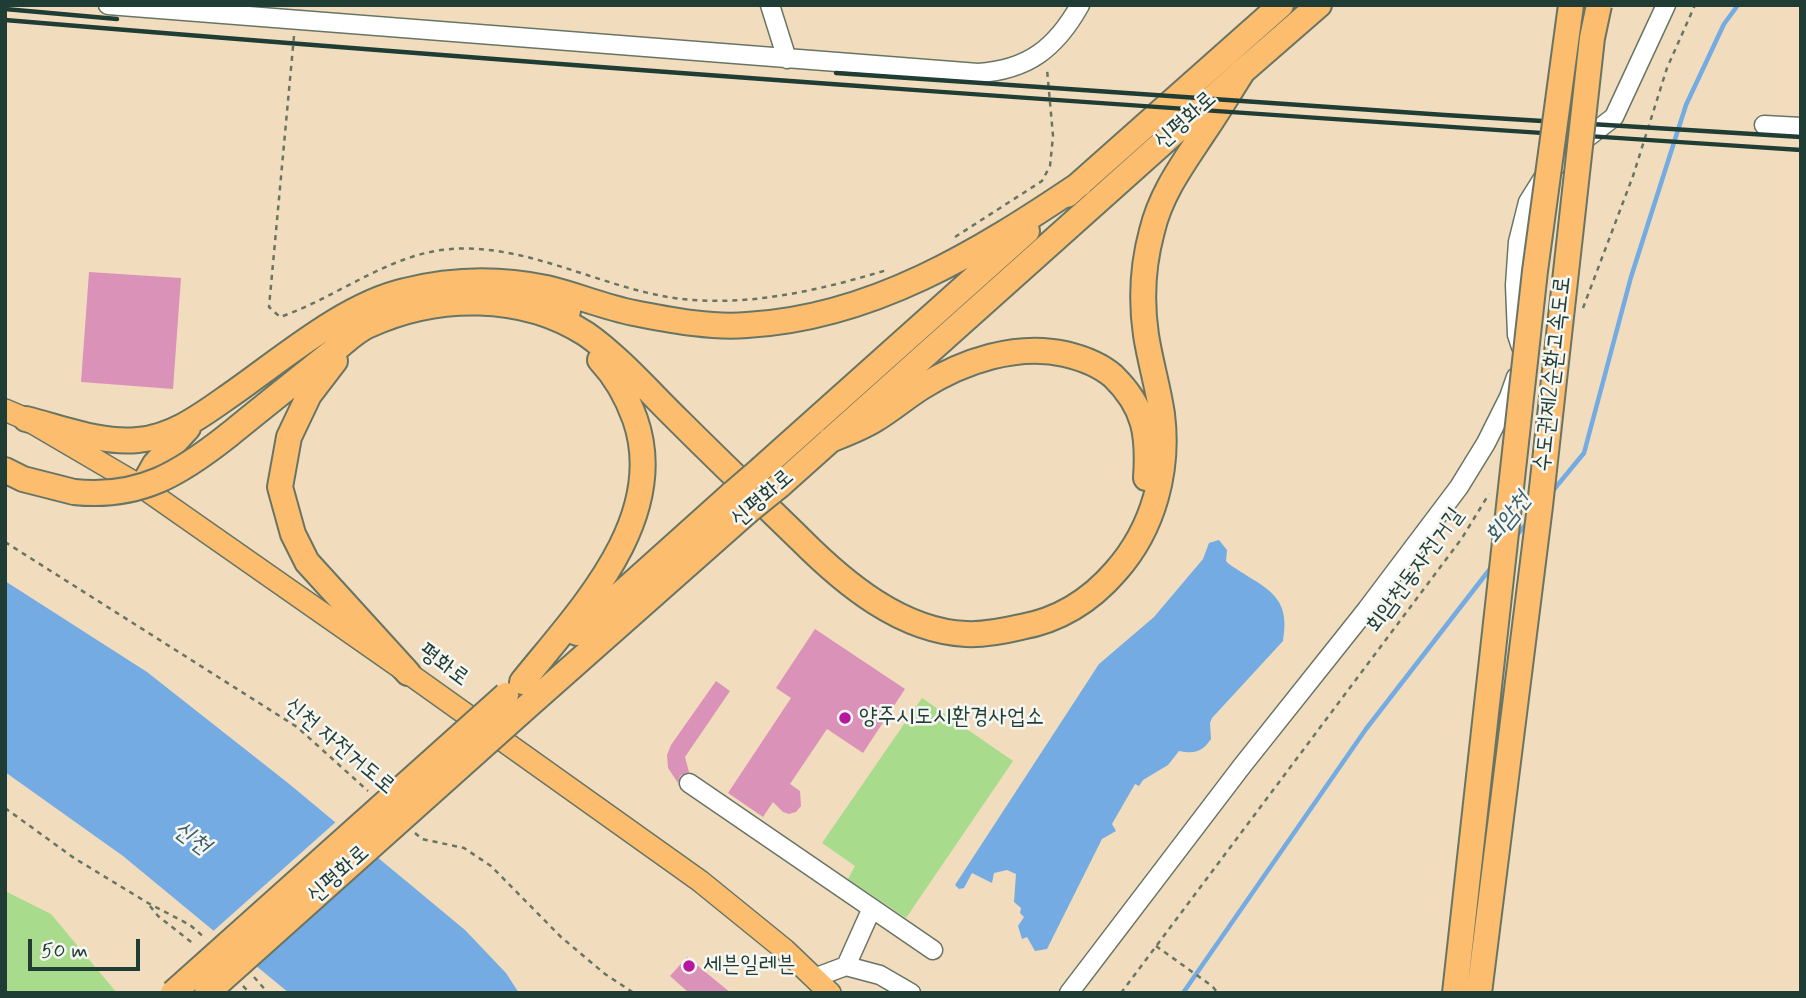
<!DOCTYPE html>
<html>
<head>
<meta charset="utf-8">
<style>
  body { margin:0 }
  #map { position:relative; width:1806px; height:998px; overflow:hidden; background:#f1ddbd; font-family:Mynerve,sans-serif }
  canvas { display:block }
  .frame { position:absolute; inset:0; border:7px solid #1f3d34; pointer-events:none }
  .scale { position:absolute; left:28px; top:939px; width:112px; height:32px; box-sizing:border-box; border:4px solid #1f3d34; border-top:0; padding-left:9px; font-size:21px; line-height:24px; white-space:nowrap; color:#1f3d34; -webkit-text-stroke:5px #f6f6f2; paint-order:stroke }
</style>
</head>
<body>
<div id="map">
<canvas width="1806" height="998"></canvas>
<div class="frame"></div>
<div class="scale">50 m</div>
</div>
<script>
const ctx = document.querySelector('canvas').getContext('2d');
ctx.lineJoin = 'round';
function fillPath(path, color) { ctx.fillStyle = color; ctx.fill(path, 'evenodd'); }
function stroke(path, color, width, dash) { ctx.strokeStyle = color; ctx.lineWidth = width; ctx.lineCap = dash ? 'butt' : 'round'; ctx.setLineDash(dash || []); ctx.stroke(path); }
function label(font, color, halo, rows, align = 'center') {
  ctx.font = font + ' Mynerve,"Poor Story",sans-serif'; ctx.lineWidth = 5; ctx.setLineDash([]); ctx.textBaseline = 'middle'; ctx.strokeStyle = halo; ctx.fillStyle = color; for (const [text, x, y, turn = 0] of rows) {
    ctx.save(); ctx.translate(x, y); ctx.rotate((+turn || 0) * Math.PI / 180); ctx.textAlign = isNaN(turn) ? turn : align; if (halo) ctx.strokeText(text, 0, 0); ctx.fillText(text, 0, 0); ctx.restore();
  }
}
const green = new Path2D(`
  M922 698 1013 761 906 918 848 879 855 866 822 843Z
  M5 891 51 914 117 993H5Z`);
const water = new Path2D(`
  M1219 540 1227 550 1226 561 1229 564C1263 588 1292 593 1283 641L1212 718 1210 723 1211 739C1202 752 1195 754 1179 751L1168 765 1143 780 1139 786 1135 784 1112 824 1116 831 1102 839 1047 949 1035 951 1027 937 1022 939 1018 926 1024 917 1020 913 1021 908 1014 902 1016 874 1007 870 994 873 992 883 972 873 964 888 959 889 955 885 1099 664 1154 617 1203 559 1209 543Z
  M5 581 147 672 288 783 465 930 506 973 519 993H289L123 856 5 772Z`);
const pier = new Path2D(`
  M338 820 380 855 254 968 211 933Z`);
const stream = new Path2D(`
  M1551 493 1584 453 1631 277 1686 105 1724 24 1738 5
  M1516 536 1528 522
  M1183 993 1366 729 1493 565`);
const building = new Path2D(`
  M89 272 181 278 173 389 81 382Z
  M815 629 905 689 863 753 827 729 790 784 800 791 801 806 796 812 789 814 783 812 773 802 763 817 728 793 791 698 776 688Z
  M716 681 730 691 685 757 689 772 680 776 678 783 668 768 667 755 671 745Z
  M687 957 731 993H689L670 976Z`);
const path = new Path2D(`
  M294 36 269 307 280 317C335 298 382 259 441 250 519 240 592 284 668 297 741 309 817 291 887 270
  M955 237 1042 181 1050 166 1053 136 1047 69
  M1583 308 1633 176 1667 68 1695 5
  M5 542 297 727 368 791
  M5 808 74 858 148 903 190 925 205 938
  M415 833 422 839 464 848 491 866 561 937 605 974 634 993
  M150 906 158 916 195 945
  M1156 946 1212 986 1218 993
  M254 977 268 993
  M243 986 250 993
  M1121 993 1462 538 1489 494`);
const minor = new Path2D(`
  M108 5 978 73C1028 70 1056 48 1080 5
  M770 5 787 59
  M1764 125 1801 127
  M1521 347 1517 335 1515 285 1518 242 1528 202 1543 178 1575 147 1614 117 1666 5
  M689 783 933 950
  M846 966 872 908
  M814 978 846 966 880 975 911 993
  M1069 993 1242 766 1367 609 1459 487 1486 443 1509 397 1516 377`);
const major = new Path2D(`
  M5 410 26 419 142 487 408 673 700 881 785 950 830 993`);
const highway = new Path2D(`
  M1067 195 1281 5
  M516 284 568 311
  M335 361 309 395 289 437 280 487 293 534 307 562 408 673
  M26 419C62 428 102 444 138 440 173 437 202 415 229 396 281 360 344 305 405 291 452 279 498 278 546 288 576 295 604 307 634 313 671 320 710 328 747 325 872 318 979 252 1080 184
  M230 434C263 407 297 380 331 353 343 344 355 331 369 325 437 294 522 293 586 334 619 357 651 394 680 422 720 462 761 501 801 540 844 583 901 631 966 634 984 635 1004 631 1021 627 1060 620 1091 600 1116 571 1154 528 1169 470 1162 414 1158 387 1150 361 1146 335 1141 301 1143 264 1152 231 1161 193 1183 164 1204 132 1218 112 1230 91 1243 71
  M830 440C845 434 861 428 874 420 891 410 906 397 922 387 963 361 1017 343 1065 354 1082 358 1099 364 1113 376 1145 407 1149 435 1146 478
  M762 468 1027 231
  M5 470 23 479 74 492
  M779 486 1243 71 1319 5
  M142 487 155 464 188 428
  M577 633 733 493
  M522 682C579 611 670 519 635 419 627 397 616 377 600 360
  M521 712 747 512`);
const rail = new Path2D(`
  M5 9 117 19
  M5 20C603 70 1202 111 1801 150
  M836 73 1445 115 1801 137`);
const highwayBridge = new Path2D(`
  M74 492C140 499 181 473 230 434
  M733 493 762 468
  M747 512 779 486
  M173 993 506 695
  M207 993 521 712
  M1455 993 1535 271 1571 5
  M1479 993 1540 506 1592 38 1599 5`);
const markers = [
  [845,718,7,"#b5179e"],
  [689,966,7,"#b5179e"]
];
const streetNames = [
  ["신평화로",1186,121,-42],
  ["수도권제2순환고속도로",1554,374,-84],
  ["신평화로",763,499,-41],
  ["회암천동자전거길",1416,571,-54],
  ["평화로",443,666,36],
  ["신천 자전거도로",339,747,40],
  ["신평화로",339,875,-42]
];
const poiNames = [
  ["양주시도시환경사업소",859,718],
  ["세븐일레븐",703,966]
];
const waterNames = [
  ["회암천",1509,519,-52],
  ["신천",191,839,37]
];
fillPath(green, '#a8db8b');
fillPath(water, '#73abe2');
fillPath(pier, '#f1ddbd');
stroke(stream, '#73abe2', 4.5);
fillPath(building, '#db92b8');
stroke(minor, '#687564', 21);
stroke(major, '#687564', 24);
stroke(highway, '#687564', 28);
stroke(path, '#687564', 2.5, [5, 5]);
stroke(minor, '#fff', 18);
stroke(major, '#fcbd6f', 21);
stroke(highway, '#fcbd6f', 24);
stroke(rail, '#1f3d34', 4.5);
stroke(highwayBridge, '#687564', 28, []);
stroke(highwayBridge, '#fcbd6f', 24);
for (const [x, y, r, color] of markers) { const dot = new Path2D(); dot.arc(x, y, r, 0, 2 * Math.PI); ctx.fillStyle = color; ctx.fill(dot); stroke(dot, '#f6f6f2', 2.5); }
label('23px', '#1f3d34', '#f6f6f2', streetNames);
label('23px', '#1f3d34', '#f6f6f2', poiNames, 'left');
label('italic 24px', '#385e68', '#f6f6f2', waterNames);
</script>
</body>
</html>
